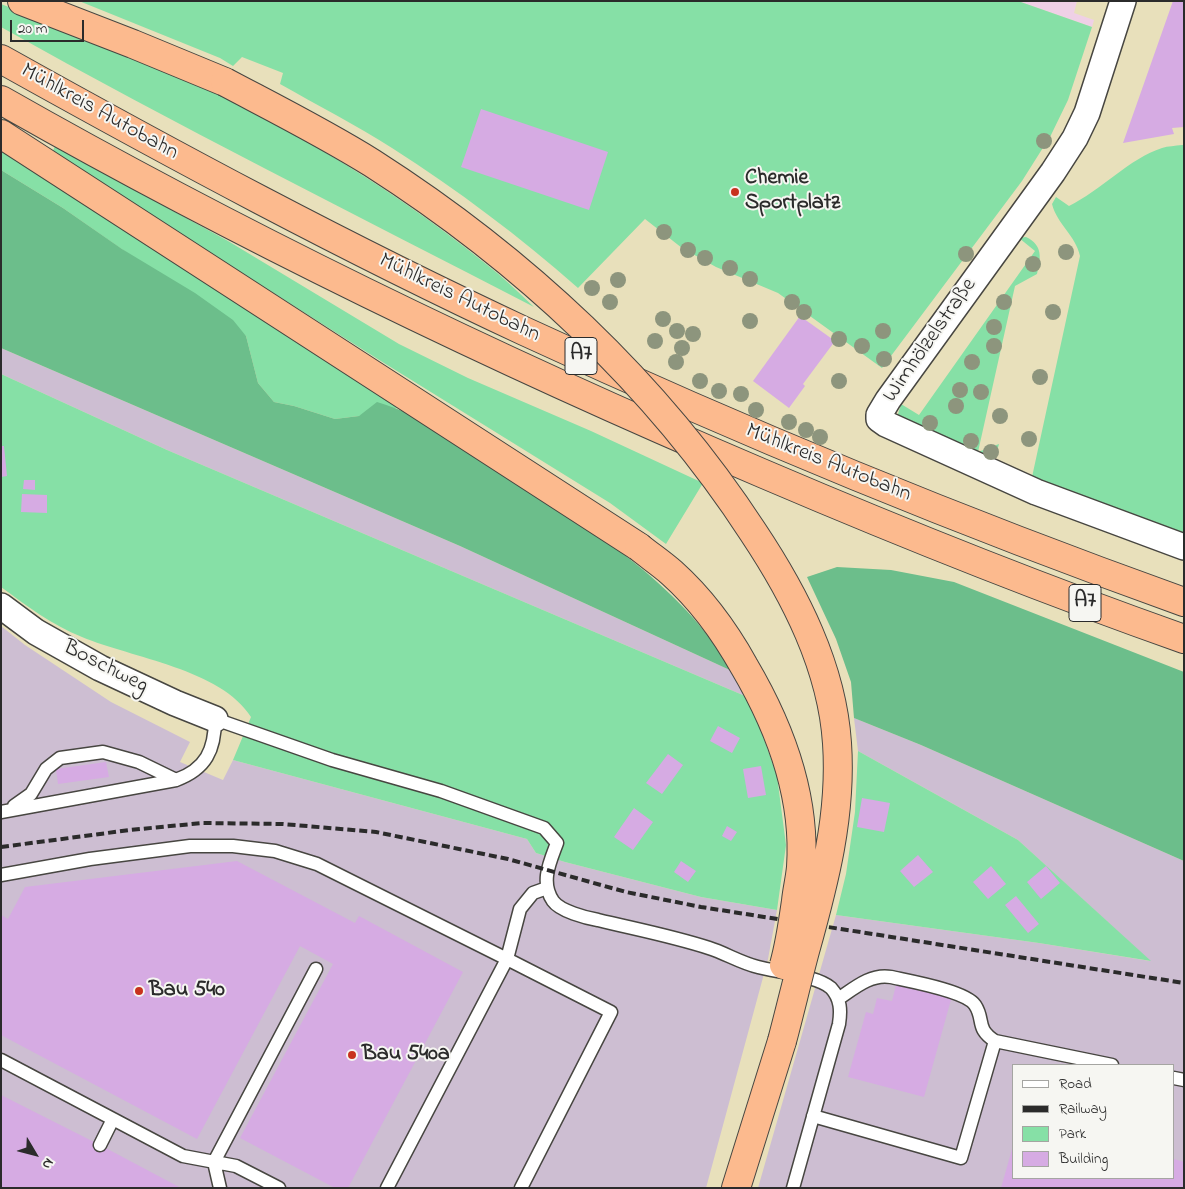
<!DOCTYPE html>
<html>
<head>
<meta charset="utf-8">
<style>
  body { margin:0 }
  #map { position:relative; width:1185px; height:1189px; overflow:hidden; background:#e8e0bb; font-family:"Indie Flower",sans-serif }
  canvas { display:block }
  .frame { position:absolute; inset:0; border:2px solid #2b2b2b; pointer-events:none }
  .legend { position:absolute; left:1012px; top:1064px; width:162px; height:115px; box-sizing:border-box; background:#f6f6f2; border:1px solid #a5a5a2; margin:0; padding:6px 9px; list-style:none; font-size:15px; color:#2b2b2b }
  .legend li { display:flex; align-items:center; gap:10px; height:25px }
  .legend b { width:25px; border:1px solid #a5a5a2 }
  .north { position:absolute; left:10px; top:1129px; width:50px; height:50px; -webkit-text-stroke:4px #f6f6f2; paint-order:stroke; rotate:127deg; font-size:14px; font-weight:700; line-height:20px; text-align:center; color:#2b2b2b }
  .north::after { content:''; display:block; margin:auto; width:18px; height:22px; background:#2b2b2b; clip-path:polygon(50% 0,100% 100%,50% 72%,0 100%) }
  .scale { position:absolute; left:10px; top:20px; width:74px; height:22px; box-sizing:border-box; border:2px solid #2b2b2b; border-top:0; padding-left:6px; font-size:15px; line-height:18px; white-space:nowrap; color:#2b2b2b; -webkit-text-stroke:4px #f6f6f2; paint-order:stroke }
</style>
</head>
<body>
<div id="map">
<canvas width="1185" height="1189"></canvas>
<div class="frame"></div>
<ul class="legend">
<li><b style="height:6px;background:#fff"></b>Road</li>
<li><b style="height:6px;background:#2b2b2b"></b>Railway</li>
<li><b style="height:14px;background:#86e0a6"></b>Park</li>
<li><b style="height:14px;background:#d6abe3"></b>Building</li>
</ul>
<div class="north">N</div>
<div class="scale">20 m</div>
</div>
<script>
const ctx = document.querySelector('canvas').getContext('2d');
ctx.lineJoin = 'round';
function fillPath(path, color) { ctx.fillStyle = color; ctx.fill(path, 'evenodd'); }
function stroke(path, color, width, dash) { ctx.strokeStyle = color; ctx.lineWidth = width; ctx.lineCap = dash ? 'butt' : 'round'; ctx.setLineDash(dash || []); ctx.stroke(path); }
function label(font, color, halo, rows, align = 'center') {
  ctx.font = font + ' "Indie Flower",sans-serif'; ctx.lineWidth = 4; ctx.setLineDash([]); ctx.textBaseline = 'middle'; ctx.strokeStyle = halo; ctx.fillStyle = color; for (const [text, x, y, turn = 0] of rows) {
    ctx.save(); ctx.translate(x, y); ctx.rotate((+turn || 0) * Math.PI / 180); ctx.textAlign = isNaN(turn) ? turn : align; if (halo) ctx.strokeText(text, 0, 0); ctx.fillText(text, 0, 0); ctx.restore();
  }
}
const built = new Path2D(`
  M1018 1H1077L1074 13 1094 20 1092 27Z`);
const industrial = new Path2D(`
  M1 348 460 546 732 671 745 696 167 450 1 374Z
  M1 626 25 645 111 702 190 742 180 762 223 780 233 760 527 839 536 853 565 862 701 897 777 910 768 959 706 1188H1Z
  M854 718 921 745 1184 861V1188H758L836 915 1039 943 1150 961 1018 840 858 751ZM1014 1065H1174V1178H1014Z`);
const green = new Path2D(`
  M79 1H1018L1092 27 1068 100 1051 135 1022 181 882 368 778 293 716 267 682 248 645 219 578 288C520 237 458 190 392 148 356 125 317 105 280 84L283 73 242 57 233 66 220 58Z
  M1 4C47 22 94 37 139 57 262 111 382 179 486 264 503 277 518 292 534 307 356 215 176 125 1 27Z
  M1182 145H1184V542L1032 477 1080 256C1076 236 1057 224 1052 204L1056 197 1069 206C1100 191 1130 158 1162 148 1168 146 1175 146 1182 145Z
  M55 146 228 241 399 344 468 378 591 431 703 483 666 544 610 503 384 363 52 153Z
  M1 149 454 440 397 408 359 416 335 419 294 406 274 402 258 383 246 336 63 208 1 170Z
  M1026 237C1043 245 1041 258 1037 274L1015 286 978 452 999 444C997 452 995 456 986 457L899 418 898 414 901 404 919 415 1035 251 1019 238Z
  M1 374 167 450 745 696 758 722 777 776 786 845 777 910 701 897 565 862 536 853 527 839 233 760 251 717C221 669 132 658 82 637 52 625 27 606 1 587Z
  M858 751 1018 840 1151 961 1039 943 836 915 846 874 855 812Z`);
const forest = new Path2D(`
  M1 170 63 208 122 249 195 293 233 320 246 336 258 383 274 402 294 406 335 419 359 416 377 402C423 415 463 446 503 472 587 527 680 582 732 671L460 546 1 348Z
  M837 567 891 570 954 582 1184 672V861L921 745 854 718 851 682 836 639 807 577Z`);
const building = new Path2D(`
  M1173 1H1184V127L1172 128 1174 134 1123 143Z
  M481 109 608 152 589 210 461 167Z
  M800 316 835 341 803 384 805 386 789 408 753 381Z
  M1 446H4L7 476 1 477Z
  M24 480H35V490L23 489Z
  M22 494 47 495V513L21 512Z
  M718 726 740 738 732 753 710 741Z
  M668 754 683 765 662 794 646 783Z
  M106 762 109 777 58 784 56 769Z
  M761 766 766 795 748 798 743 769Z
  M862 798 890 803 884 832 857 827Z
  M634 808 653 822 633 850 614 837Z
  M727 826 737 832 731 841 722 836Z
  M918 855 933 872 914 887 900 871Z
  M237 861 355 923 359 916 463 972 348 1188H335L240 1138 333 964 300 946 197 1139 1 1035V915L8 919 25 887Z
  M681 861 696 871 688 882 674 872Z
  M991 866 1006 884 988 899 973 882Z
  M1046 866 1060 883 1041 899 1027 882Z
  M1016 896 1039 924 1028 933 1005 905Z
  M897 981 952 996 924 1097 848 1077 866 1012 873 1014 877 998 892 1001Z
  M1 1095 100 1145 181 1188H1Z
  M1014 1142V1178H1174V1159L1184 1162V1188H1001Z`);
const lane = new Path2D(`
  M14 806 31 794 46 769 60 758 103 752 139 762 176 780
  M1 812 176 780C206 769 215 750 215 719L332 760 441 791 544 828 557 843C550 862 540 882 553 901 560 911 586 918 598 920 635 929 672 936 709 948 725 953 741 963 758 967 777 972 818 976 831 988 841 999 841 1011 839 1024L793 1188
  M1 875 90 859 190 846H233L275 851 317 864 507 959 387 1188
  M838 999C853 989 871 973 891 977 909 981 966 991 975 1005 985 1020 975 1028 995 1041L1112 1065
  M1 1060 183 1156 236 1166 279 1188
  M1174 1078 1184 1080
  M813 1116 961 1158 995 1041
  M100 1145 113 1119
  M220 1188 214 1162 316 969
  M521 1188 611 1012 507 959 520 909 533 893 547 888`);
const street = new Path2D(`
  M1123 1 1087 113 1075 138 1053 172 888 400 879 415V419L886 424 1036 492 1184 547
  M1 606 36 632 100 668 175 703 215 719`);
const highway = new Path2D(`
  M22 1 133 44 225 82
  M1 59C173 155 346 248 524 331 740 431 960 522 1184 602
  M1 100C247 240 503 363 764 474 902 533 1042 589 1184 639
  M1 134 639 547
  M736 1188 782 1041`);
const rail = new Path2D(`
  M1 847 130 830 202 823 283 824 376 832 508 859 626 892 701 907 1184 983`);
const highwayBridge = new Path2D(`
  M225 82C274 108 324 133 372 163 522 259 656 383 753 532 795 595 832 667 837 743 842 815 824 883 805 951 797 981 790 1011 782 1041
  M639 547C650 556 662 564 672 573 701 599 725 632 744 666 780 727 806 795 801 867 800 879 797 890 796 901 793 922 790 944 784 965`);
const trees = [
  [1044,141],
  [664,232],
  [688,250],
  [1066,252],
  [966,254],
  [705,258],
  [1033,264],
  [730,268],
  [750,279],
  [618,280],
  [592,288],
  [610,302],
  [792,302],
  [1004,302],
  [804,312],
  [1053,312],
  [663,319],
  [750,321],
  [994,327],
  [677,331],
  [883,331],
  [693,334],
  [839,339],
  [655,341],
  [862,346],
  [994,346],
  [682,348],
  [884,359],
  [676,362],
  [972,362],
  [1040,377],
  [700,381],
  [839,381],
  [960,390],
  [719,391],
  [981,392],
  [741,394],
  [956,406],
  [756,410],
  [1000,416],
  [789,422],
  [930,423],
  [806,430],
  [820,437],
  [1029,439],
  [971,441],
  [991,452]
];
const markers = [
  [735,192,5,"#c8321e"],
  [139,991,5,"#c8321e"],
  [352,1055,5,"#c8321e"]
];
const shields = [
  [581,356,32],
  [1085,603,32]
];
const shieldNames = [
  ["A7",581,356],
  ["A7",1085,603]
];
const streetNames = [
  ["Mühlkreis Autobahn",99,113,29],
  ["Mühlkreis Autobahn",459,299,26],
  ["Wimhölzelstraße",931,341,-55],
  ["Mühlkreis Autobahn",828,464,22],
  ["Boschweg",105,668,27]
];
const poiNames = [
  ["Chemie",745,179],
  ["Sportplatz",745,204],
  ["Bau 540",149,991],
  ["Bau 540a",362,1055]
];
fillPath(built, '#efd0e6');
fillPath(industrial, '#cdbed2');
fillPath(green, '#86e0a6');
fillPath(forest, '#6cbe8b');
fillPath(building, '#d6abe3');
stroke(lane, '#474641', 15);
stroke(street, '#474641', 28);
stroke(highway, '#474641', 30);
stroke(lane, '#fff', 12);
stroke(street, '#fff', 25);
stroke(highway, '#fcba8e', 28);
stroke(rail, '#2b2b2b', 4, [8, 4]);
stroke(highwayBridge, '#474641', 30, []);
stroke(highwayBridge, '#fcba8e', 28);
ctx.fillStyle = '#8d957d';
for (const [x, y] of trees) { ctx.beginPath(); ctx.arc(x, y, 8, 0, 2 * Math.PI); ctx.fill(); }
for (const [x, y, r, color] of markers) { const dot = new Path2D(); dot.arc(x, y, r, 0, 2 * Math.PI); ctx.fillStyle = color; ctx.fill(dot); stroke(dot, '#f6f6f2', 2); }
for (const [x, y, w] of shields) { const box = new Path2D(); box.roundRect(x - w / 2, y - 18.5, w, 37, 4); ctx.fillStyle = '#f6f6f2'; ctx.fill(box); stroke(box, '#2b2b2b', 1); }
label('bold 21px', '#2b2b2b', null, shieldNames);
label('22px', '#2b2b2b', '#f6f6f2', streetNames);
label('bold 22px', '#2b2b2b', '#f6f6f2', poiNames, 'left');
</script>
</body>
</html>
